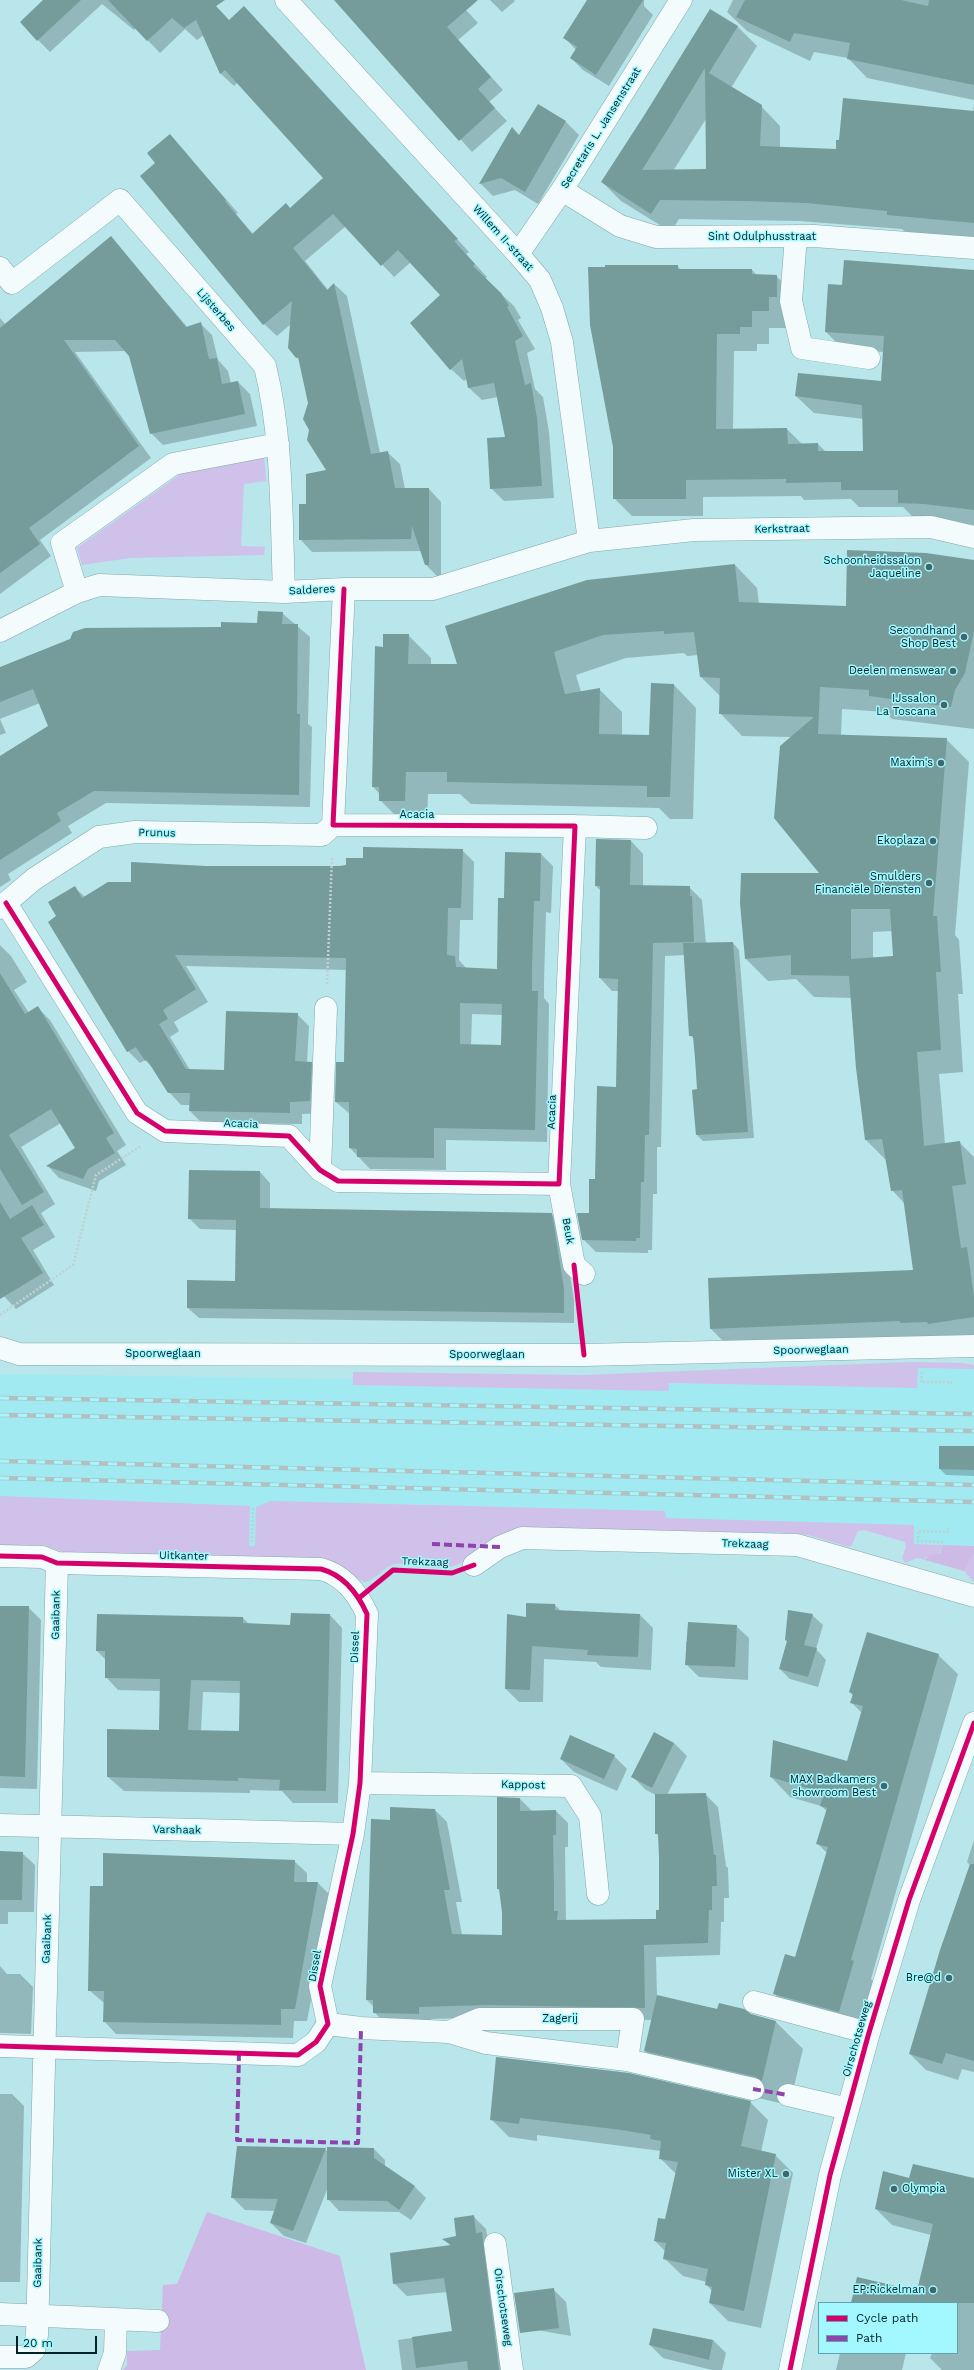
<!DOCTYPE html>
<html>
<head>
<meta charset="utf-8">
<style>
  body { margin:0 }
  #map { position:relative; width:974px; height:2370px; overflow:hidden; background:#b8e6ea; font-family:"Work Sans",sans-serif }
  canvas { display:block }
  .legend { position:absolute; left:818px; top:2302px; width:140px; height:52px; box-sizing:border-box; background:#a3f7ff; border:1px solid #62a3a9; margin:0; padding:5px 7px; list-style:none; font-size:12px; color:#002428 }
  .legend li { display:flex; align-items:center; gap:8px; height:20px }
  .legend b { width:20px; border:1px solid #62a3a9 }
  .scale { position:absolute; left:16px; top:2336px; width:81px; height:18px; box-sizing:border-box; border:2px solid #002428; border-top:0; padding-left:5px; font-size:12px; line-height:14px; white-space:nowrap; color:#002428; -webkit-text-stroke:3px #a3f7ff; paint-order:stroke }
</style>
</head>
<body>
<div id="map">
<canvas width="974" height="2370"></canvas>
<ul class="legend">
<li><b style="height:5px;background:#d6006c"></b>Cycle path</li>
<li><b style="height:5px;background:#8e44ad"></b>Path</li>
</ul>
<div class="scale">20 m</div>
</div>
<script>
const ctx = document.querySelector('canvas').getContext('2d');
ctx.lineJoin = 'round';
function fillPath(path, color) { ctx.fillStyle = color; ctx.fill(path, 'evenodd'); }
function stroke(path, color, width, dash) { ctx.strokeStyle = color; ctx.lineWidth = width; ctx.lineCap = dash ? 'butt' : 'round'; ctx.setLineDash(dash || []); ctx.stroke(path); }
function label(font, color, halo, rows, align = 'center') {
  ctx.font = font + ' "Work Sans",sans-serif'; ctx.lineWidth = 3; ctx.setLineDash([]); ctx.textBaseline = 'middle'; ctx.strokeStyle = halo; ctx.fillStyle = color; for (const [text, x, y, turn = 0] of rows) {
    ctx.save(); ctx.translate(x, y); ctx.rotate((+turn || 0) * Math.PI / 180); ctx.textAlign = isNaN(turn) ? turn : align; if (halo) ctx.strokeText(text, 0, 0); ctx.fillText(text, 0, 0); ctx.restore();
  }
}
const built = new Path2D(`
  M917 1368 974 1369V1546L914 1544V1527L665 1518V1511L352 1503 309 1550 0 1529V1374L353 1379V1385L669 1391V1383L917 1388Z`);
const green = new Path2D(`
  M264 455 266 481 244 484 241 546 265 547 264 555 130 558 82 565 77 548 182 473Z
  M911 1362 963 1363 974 1365V1369L918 1368 917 1388 669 1383V1391L353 1385V1372L584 1375Z
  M0 1496 250 1506 249 1546H255L256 1507 271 1501 665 1511 666 1518 914 1525V1544L943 1545 938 1554 926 1557 925 1560 917 1558 905 1563 902 1558 906 1547 905 1542 864 1530 858 1531 852 1545 849 1547 808 1535 790 1533 530 1528C519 1531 505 1533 494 1538 479 1544 470 1561 454 1566 435 1572 415 1561 396 1564 383 1566 376 1581 364 1582L354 1577 63 1552 44 1545H0Z
  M974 1553V1582L964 1571Z`);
const forest = new Path2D(`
  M943 1545 974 1546V1553L964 1571 925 1560 929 1555 940 1553Z
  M207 2212 340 2256 366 2370H123L127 2365V2351L160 2350 163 2285 177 2284Z`);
const shadow = new Path2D(`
  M44 0H210L229 21 256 20 469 252 466 254 487 277 485 279 514 306 521 318 518 320 535 349 527 353 535 389 543 397 549 432 554 498 504 501 491 488 506 438 498 397 482 400 469 388 467 378 464 381 451 369 441 295 411 262 394 277 346 226 305 261 328 290 334 284 347 296 380 453 387 452 400 464 405 489H429L441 502V577H438L426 565 421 551 312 552 300 539 307 505 328 471 310 429 309 403 300 360 296 357 291 324 277 336 264 324 157 163 170 135 238 213 236 214 253 234 290 209 324 178 238 82 234 86 221 74 204 35 197 40 185 29 160 53 136 28 134 30 102 4 50 52 38 40Z
  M335 0H449L466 10 478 23 458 40 503 90 489 102 507 121 472 152Z
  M490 0H514L515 1 502 12Z
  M589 0H644V6L653 15 609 86 583 70 571 58 576 50 565 38Z
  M733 0H974V100L867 78 848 58 814 52 810 61 747 31 727 12Z
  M710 10 738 27 757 46 731 88 761 106 780 126V148L836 150 973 112 974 104V240L907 234 902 229 799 221 679 219 671 232 621 201 602 182 646 115ZM706 119 707 170 673 171Z
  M538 105 566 122 579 135 538 204 515 190 493 196 480 183 520 136Z
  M111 237 188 328 200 323 212 335 218 360 228 371 231 384 238 382 250 394 257 426 163 445 151 433 130 355 126 351 75 352 151 458 40 540 51 556 0 594V318L5 324Z
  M677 266 681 270H752L758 276H776L794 293 786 328H769V344H757V351H734L733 430 787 429 802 444H818L826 452H864V419L814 413 796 396 882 383 884 352 843 349 826 332 843 286 974 271V525L942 521 916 520 903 507H859L851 499 804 500 801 496 703 497V516H632L614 498Z
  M974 562V729L892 719 885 712 842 709 841 736 946 739 969 762 955 935 959 940 963 994H958L963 1072 939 1074 945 1144 959 1142 974 1157V1343L733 1351 711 1329 914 1271 905 1204 892 1190 887 1161 866 1140 852 998 814 997 796 979 768 981 746 959 741 902 821 874 791 737 742 736 720 713V696L701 677 698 655 687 656 684 653 626 658 576 675 581 692 599 689 622 712V736H650L674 685 696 708 693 819H670L659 808 471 804 460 794H428L427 823H403L380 800V794L373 787 384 648 408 635 431 658V665H459L735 565 757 588 759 604 847 607ZM892 931 894 957 873 958V932Z
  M282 613 310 637 308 724 312 727 310 807 106 803 68 826 72 833 8 874 11 880 0 887V756L83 705 40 703 0 719 6 733 0 735V668L222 628 258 624Z
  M631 841 643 854V886L689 887 702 900 706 944 733 943 739 950 754 1138 703 1141 697 1135 698 1090 695 1040 690 1035 685 955 665 956 661 1147H657V1194H653L652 1250H648V1253L596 1252 583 1239 617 1088 619 991H612L600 978 601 891 596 886Z
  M462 850 474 862 473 920H460L459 960 467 969 498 970 505 899 541 854 553 866 551 913 546 912 544 982V998L549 1004 547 1142 446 1140V1170L370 1169 350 1148V1114L336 1102 345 1063 347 970 186 966 208 1002 174 1022 179 1031 170 1037 190 1070 225 1071 297 1014 309 1026 307 1063H311L323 1075 322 1113 302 1114V1124L202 1123 190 1111 191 1105H181L169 1092 155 1070 145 1060 140 1063 128 1051 49 922 58 916 74 887 85 897 132 883 206 867H340L364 859ZM472 1014 503 1015 502 1046H471Z
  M0 945 11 956 27 982 14 990 29 1013 38 1008 50 1020 126 1145 117 1151 126 1165 99 1181 96 1191 59 1178 48 1166 77 1149 61 1123 21 1147 55 1204 41 1213 55 1237 33 1250 54 1285 16 1309 0 1292Z
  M260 1172 270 1183V1209L551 1214 562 1224 574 1300V1323L199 1318 188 1308 236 1282 237 1230 200 1229 189 1218Z
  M974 1447V1476L946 1475 940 1469Z
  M527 1604 555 1605 561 1611 640 1615 653 1628 651 1670 601 1667 596 1662 544 1659 543 1702H519L506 1689 527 1618Z
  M0 1607H28L41 1620 37 1789 0 1788Z
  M330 1615 342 1628 338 1803H293L282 1791 250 1790V1793L124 1791 108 1777 160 1731V1691L118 1690 106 1677V1660L97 1651 243 1618 249 1624 291 1626ZM203 1692 240 1693V1732L201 1731Z
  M812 1615 823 1625 816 1649 826 1660 818 1687 790 1679 780 1669Z
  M736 1626 749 1638 748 1680 699 1677 686 1664V1642Z
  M938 1655 958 1674 871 1979 873 1981 859 2031 794 2014 775 1994 796 1958 827 1853 817 1843 827 1811 821 1806 790 1797 771 1777 848 1762 862 1713 851 1702 853 1696 850 1692Z
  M674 1743 687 1756 667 1795 705 1794 718 1807 726 1866 728 1868 729 1898H724V1922H721L720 1955 656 1957 657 1996 776 2022 803 2049 789 2107 784 2104 672 2078 645 2051 652 2020 502 2017 431 2019V2026L387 2025 374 2012V2007L367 2000 391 1821 435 1810 447 1822 462 1902H456L462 1935 503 1936V1912L500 1891 498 1889V1798L520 1799 532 1811H556L568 1823V1847H565L566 1921 657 1919 660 1911V1837L656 1833V1795L646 1790 633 1777Z
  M614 1756 627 1769 617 1791 574 1772 561 1759Z
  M974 1840V2072L962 2069 958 2080 926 2070 910 2054 971 1866 967 1862Z
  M0 1852 22 1853 35 1865 34 1912H8V1924H0Z
  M294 1861 307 1873V1883H318L331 1896 307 2021H294L293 2038 116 2034 104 2021V2003L89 1990Z
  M0 1966 7 1974H20L33 1987 31 2034 0 2033Z
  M0 2094H12L24 2106 20 2282H0Z
  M750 2102 768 2120 761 2152 775 2155 793 2173 761 2328 728 2321 710 2303 712 2291 706 2284 707 2282 683 2276 664 2258 666 2252 655 2241 666 2220 676 2174 660 2158 661 2151 537 2135V2141L509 2137 491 2119Z
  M328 2148 374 2149 385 2160V2167L415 2187 426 2198 411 2220 399 2212 339 2211 328 2199V2187L306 2243 284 2236 271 2223 275 2211 245 2210 232 2197 325 2149 328 2152Z
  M910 2179H974V2370H942L930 2358 932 2353H957V2303H852L917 2292 931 2235 892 2225 876 2209Z
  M473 2216 486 2229 510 2370H402L398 2340 453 2332 447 2292 407 2296 394 2283 451 2246 444 2239 457 2237Z
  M553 2289 566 2302 571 2336 531 2329Z
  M654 2329 713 2340 726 2353 722 2370H712L663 2358 650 2345Z
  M840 2353H906L902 2370H836Z`);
const building = new Path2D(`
  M43 0H81L37 41 20 22Z
  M108 0H225L216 6 229 20 244 6 458 239 454 241 475 264 473 266 501 293 509 306 507 307 523 336 515 341 525 385 531 383 537 418 542 486 490 489 487 438 505 437 494 383 468 388 462 359 450 370 410 323 440 295 398 250 381 266 333 214 293 248 327 290 334 283 371 454 388 451 395 488H429V565H425L412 526 411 539 299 540V504H306V474L326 470 307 440 309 430 303 419 308 403 298 357 296 358 288 348 292 301 263 325 140 176 155 163 147 153 170 134 226 200 225 201 252 234 286 203 290 208 323 178 225 70 220 74 196 20 184 28 172 18 147 41Z
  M334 0H478L447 27 491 77 478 89 495 108 459 141Z
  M587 0H643L596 75 570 58 577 47 563 38Z
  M745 0H901L928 6 929 0H974V85L847 59 850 43 794 33 790 42 736 17Z
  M710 9 738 26 709 73 762 105 760 146 836 149V140H839L843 98 974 111V223L887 215V211L806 203 745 201 660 200 651 214 601 182 645 114ZM705 68 706 169 642 170 668 129Z
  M538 104 566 121 525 192 501 178 479 184 512 127 519 135Z
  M111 236 186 327 201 322 209 359 217 358 222 384 238 381 245 414 150 434 129 356 115 340H64L139 446 29 528 40 544 0 573V328Z
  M844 260 974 270V510L924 504 898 503V490H841V482L786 483V479L686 480V499H613V447L590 325 588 267H605V265H678V269H752V274L777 275V297H769V311H752V327H740V334H717L716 429 787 428 788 444 818 443V451H863L862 405 795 396 798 373 881 381 884 336 825 332 828 284 842 285Z
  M847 550 926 553 974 560V631L965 673 955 690 951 707 869 696V690L820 687 818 734 947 738 933 916H937L941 972H936L941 1050 917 1052 924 1146 960 1141 966 1184 952 1186 961 1248 967 1247 974 1297V1317L928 1324 927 1322 900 1323V1321L710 1329 708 1278 913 1270 902 1190 891 1191 882 1139 865 1140 856 1068 849 976 791 975V955L745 959 740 903 741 873H819L774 818 780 746 814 717 719 714 720 678 700 677 694 632 664 634V631L603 635 554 652 565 694 600 688 599 734 649 735 651 683 674 684 670 797H647V786L447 782V772H406L405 801H379V787H372L375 646 383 647V634H409L408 664H457L445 626 587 580 735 564 739 602 846 606ZM851 909H890L893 956 851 959Z
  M258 611 283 612 282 624H298L297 714H300L299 795 94 791 57 813 61 821 0 860V756L48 726 33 689 0 702V667L70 639 73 632 85 628 221 627V622L257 623Z
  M596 839 631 840 630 885 690 886V896H692L694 942 653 943 649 1135H645L644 1182H641L640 1238H636V1241L582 1240 577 1213H589V1179H595L597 1086 616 1087 618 979 599 978 600 886H595Z
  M363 847 463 849 461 908H448L447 955 455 956 456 967 497 969 498 898H504L505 852 541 853 540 901H534L532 969V991H538L535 1130 434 1128V1158L357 1157V1149L349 1148V1102H335L336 1062H344L346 958 175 955 196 989 163 1010 168 1019 159 1024 186 1069 224 1070 226 1011 298 1013 295 1061 312 1062 310 1101 290 1102V1113L189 1111 190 1093H168L147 1060 145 1061 136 1047 127 1052 48 922 56 916 48 902 75 886 82 898 108 882H131V862L206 866H340L346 865V858H363ZM460 1003 502 1004 501 1045 460 1044Z
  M733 942 748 1132 696 1135 692 1090 697 1089 695 1058 693 1036H689L683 943Z
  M0 973 25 1014 38 1006 114 1133 106 1138 115 1153 88 1169 83 1179 46 1166 75 1148 51 1109 9 1135 44 1192 22 1205 0 1169Z
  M189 1170 260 1171V1208L552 1213 564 1289V1313L187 1308V1280L235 1281 236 1220 188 1219Z
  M0 1202 10 1219 32 1205 44 1225 21 1238 43 1273 0 1299Z
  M939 1446H974V1470L939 1469Z
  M526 1603 555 1604V1610L640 1614 638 1657 587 1655 588 1650 532 1646 530 1690 505 1689 507 1614 526 1617Z
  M0 1606H29L25 1777 0 1776Z
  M788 1610 813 1614 804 1645 817 1648 808 1677 779 1669 787 1641 785 1640Z
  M291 1613 330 1614 326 1791 279 1790 280 1780 238 1778V1781L107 1777V1729L159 1730 160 1679 105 1678V1651H96L97 1614 243 1617V1623L290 1625ZM191 1680 240 1681 239 1731 188 1730Z
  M688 1622 737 1625 735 1667 685 1665Z
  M867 1632 939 1654 851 1960 854 1961 839 2012 773 1994 785 1954 795 1957 828 1847 816 1844 827 1808 820 1806 824 1793 770 1777 773 1740 847 1761 863 1706 850 1703 853 1694 849 1692Z
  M654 1732 674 1743 652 1788 631 1777Z
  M570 1735 615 1755 604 1779 560 1759Z
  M706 1793 714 1855H716L717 1886H712V1910H709L708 1943 644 1945 645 2008 489 2005 419 2007V2014L373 2013V2000H366L371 1819 390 1820V1807L435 1809 450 1890H444L452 1934 502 1935V1912L499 1889H497V1797L520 1798V1811L556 1810V1835H553L554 1887V1911H558L557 1920 656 1919V1910H659V1857L658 1834H655V1794Z
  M0 1851 23 1852 22 1900H0Z
  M103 1853 295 1860 294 1882H318L295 2009H281V2025L103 2022 104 1991H88L90 1886H103Z
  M970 1864H974V2061L946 2053 942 2064 909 2054 940 1950Z
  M657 1995 717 2009 719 2003 744 2009 751 2014 776 2021 762 2081 756 2077 644 2051Z
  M496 2057 629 2073 751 2101 741 2146 776 2154 744 2311 709 2303 712 2287 705 2285 708 2269 663 2259 666 2243 654 2241 658 2218 665 2219 678 2162 659 2159 661 2141 650 2139 651 2135 622 2130 520 2118 519 2124 490 2120Z
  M237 2146 326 2148 293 2231 270 2223 278 2199 231 2198Z
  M327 2147 374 2148V2158L415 2186 399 2210 387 2201 327 2200Z
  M913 2164 974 2178V2303H851L857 2277 917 2291 933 2224 875 2209 883 2171 909 2178Z
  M474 2215 476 2233 482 2232 499 2370H468L467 2361 416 2368 412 2337 452 2331 444 2278 393 2284 390 2253 451 2245 442 2239 456 2236 454 2218Z
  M554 2288 559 2328 520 2333 514 2293Z
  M653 2328 713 2340 709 2360 649 2345Z`);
const path = new Path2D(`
  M327 984 332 857
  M0 1315 73 1265 96 1175 141 1146
  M922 1372 921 1382H951V1386
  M252 1542 253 1506
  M943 1542 918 1541V1531L948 1532V1528`);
const minor = new Path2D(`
  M286 0 518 254 540 280 552 308 562 342 589 541
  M562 190 620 226 656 237 814 236 974 248
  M796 236 791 301 802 348 869 358
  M518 254 562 190 681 0
  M0 268 12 283 120 200 265 366C283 439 281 516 284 592
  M77 592 62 543 173 464 278 444
  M0 631 77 592 99 585 284 592 344 589H433L589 541 694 530 931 527 974 537
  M575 826 646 828
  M6 903 137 1113 165 1131 289 1136 320 1170 338 1181 559 1184 575 826 333 825 344 589
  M0 908 34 879 99 837 135 832 322 835 333 825
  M320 1170 326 1008
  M559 1184 574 1265 584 1274
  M0 1348 19 1354 584 1355 974 1346
  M0 1556 42 1557 57 1563 321 1569C343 1575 358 1594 367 1614L360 1783 353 1834 320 1986 328 2024 316 2042 298 2055 0 2046
  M474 1565 500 1547 522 1538 797 1545 974 1596
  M360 1783 571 1786 590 1816 598 1894
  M0 1825 353 1834
  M754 2002 869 2033
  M328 2024 361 2028 449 2032 486 2043 627 2060 753 2089
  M449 2032 480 2019H633L627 2060
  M788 2095 848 2109
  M495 2244 512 2370
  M0 2314 158 2321
  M0 2357H26L34 2350 37 2335 57 1563
  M109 2370 115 2353 116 2320
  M790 2370 830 2175 868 2036 909 1900 974 1723`);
const rail = new Path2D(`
  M0 1398 974 1414
  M0 1415 974 1431
  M0 1461 974 1485
  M0 1478 974 1502`);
const quiet = new Path2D(`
  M432 1544 500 1547
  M239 2053 237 2140 358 2143 361 2028
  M753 2089 788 2095`);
const cycleway = new Path2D(`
  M6 903 137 1113 165 1131 289 1136 320 1170 338 1181 559 1184 575 826 333 825 344 589
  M574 1265 584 1355
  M0 1556 42 1557 57 1563 321 1569C343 1575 358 1594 367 1614L360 1783 353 1834 320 1986 328 2024 316 2042 298 2055 0 2046
  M359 1598 393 1570 452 1573 474 1565
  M790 2370 830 2175 868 2036 909 1900 974 1723`);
const markers = [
  [929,567,4,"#40686c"],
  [964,637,4,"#40686c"],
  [953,671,4,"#40686c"],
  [944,705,4,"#40686c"],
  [941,763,4,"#40686c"],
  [933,841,4,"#40686c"],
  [929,883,4,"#40686c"],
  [884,1786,4,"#40686c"],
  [949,1978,4,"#40686c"],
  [786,2174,4,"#40686c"],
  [894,2189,4,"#40686c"],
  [933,2290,4,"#40686c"]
];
const streetNames = [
  ["Secretaris L. Jansenstraat",601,128,-58],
  ["Sint Odulphusstraat",762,237],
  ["Willem II-straat",503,238,48],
  ["Lijsterbes",216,310,49],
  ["Kerkstraat",782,529,-1],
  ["Salderes",312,590,-3],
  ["Acacia",417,815],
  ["Prunus",157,833,1],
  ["Acacia",552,1112,-88],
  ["Acacia",241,1124,2],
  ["Beuk",568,1231,80],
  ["Spoorweglaan",811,1350,-1],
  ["Spoorweglaan",163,1354],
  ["Spoorweglaan",487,1355],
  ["Trekzaag",745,1544,2],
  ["Uitkanter",184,1556,1],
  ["Trekzaag",425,1562,2],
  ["Gaaibank",56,1615,-89],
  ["Dissel",355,1647,-88],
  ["Kappost",523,1785,1],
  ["Varshaak",177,1830,1],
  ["Gaaibank",47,1939,-88],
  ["Dissel",315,1966,-80],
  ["Zagerij",560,2019],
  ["Oirschotseweg",857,2039,-74],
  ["Gaaibank",38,2263,-89],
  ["Oirschotseweg",503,2307,82]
];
const poiNames = [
  ["Schoonheidssalon",921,561],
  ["Jaqueline",921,574],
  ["Secondhand",956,631],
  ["Shop Best",956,644],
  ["Deelen menswear",945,671],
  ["IJssalon",936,699],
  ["La Toscana",936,712],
  ["Maxim's",933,763],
  ["Ekoplaza",925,841],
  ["Smulders",921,877],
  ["Financiële Diensten",921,890],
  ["MAX Badkamers",876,1780],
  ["showroom Best",876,1793],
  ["Bre@d",941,1978],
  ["Mister XL",778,2174],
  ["Olympia",902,2189,"left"],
  ["EP:Rickelman",925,2290]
];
fillPath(built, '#a1eaf1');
fillPath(green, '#cfc1e9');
fillPath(forest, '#cdbae7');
fillPath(shadow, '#0003');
fillPath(building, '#759b9a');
stroke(minor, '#83a8ab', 23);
stroke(path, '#c1d0d1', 2.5, [2, 2]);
stroke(minor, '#f4fbfc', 22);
stroke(rail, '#b3c0c1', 4.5);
stroke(rail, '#a3f7ff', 3, [9]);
stroke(quiet, '#8e44ad', 4, [8, 4]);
stroke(cycleway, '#d6006c', 5);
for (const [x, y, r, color] of markers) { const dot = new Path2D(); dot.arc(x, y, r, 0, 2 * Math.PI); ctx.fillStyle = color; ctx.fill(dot); stroke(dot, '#a3f7ff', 1.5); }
label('11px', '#002428', '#a3f7ff', streetNames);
label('11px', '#002428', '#a3f7ff', poiNames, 'right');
</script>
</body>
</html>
